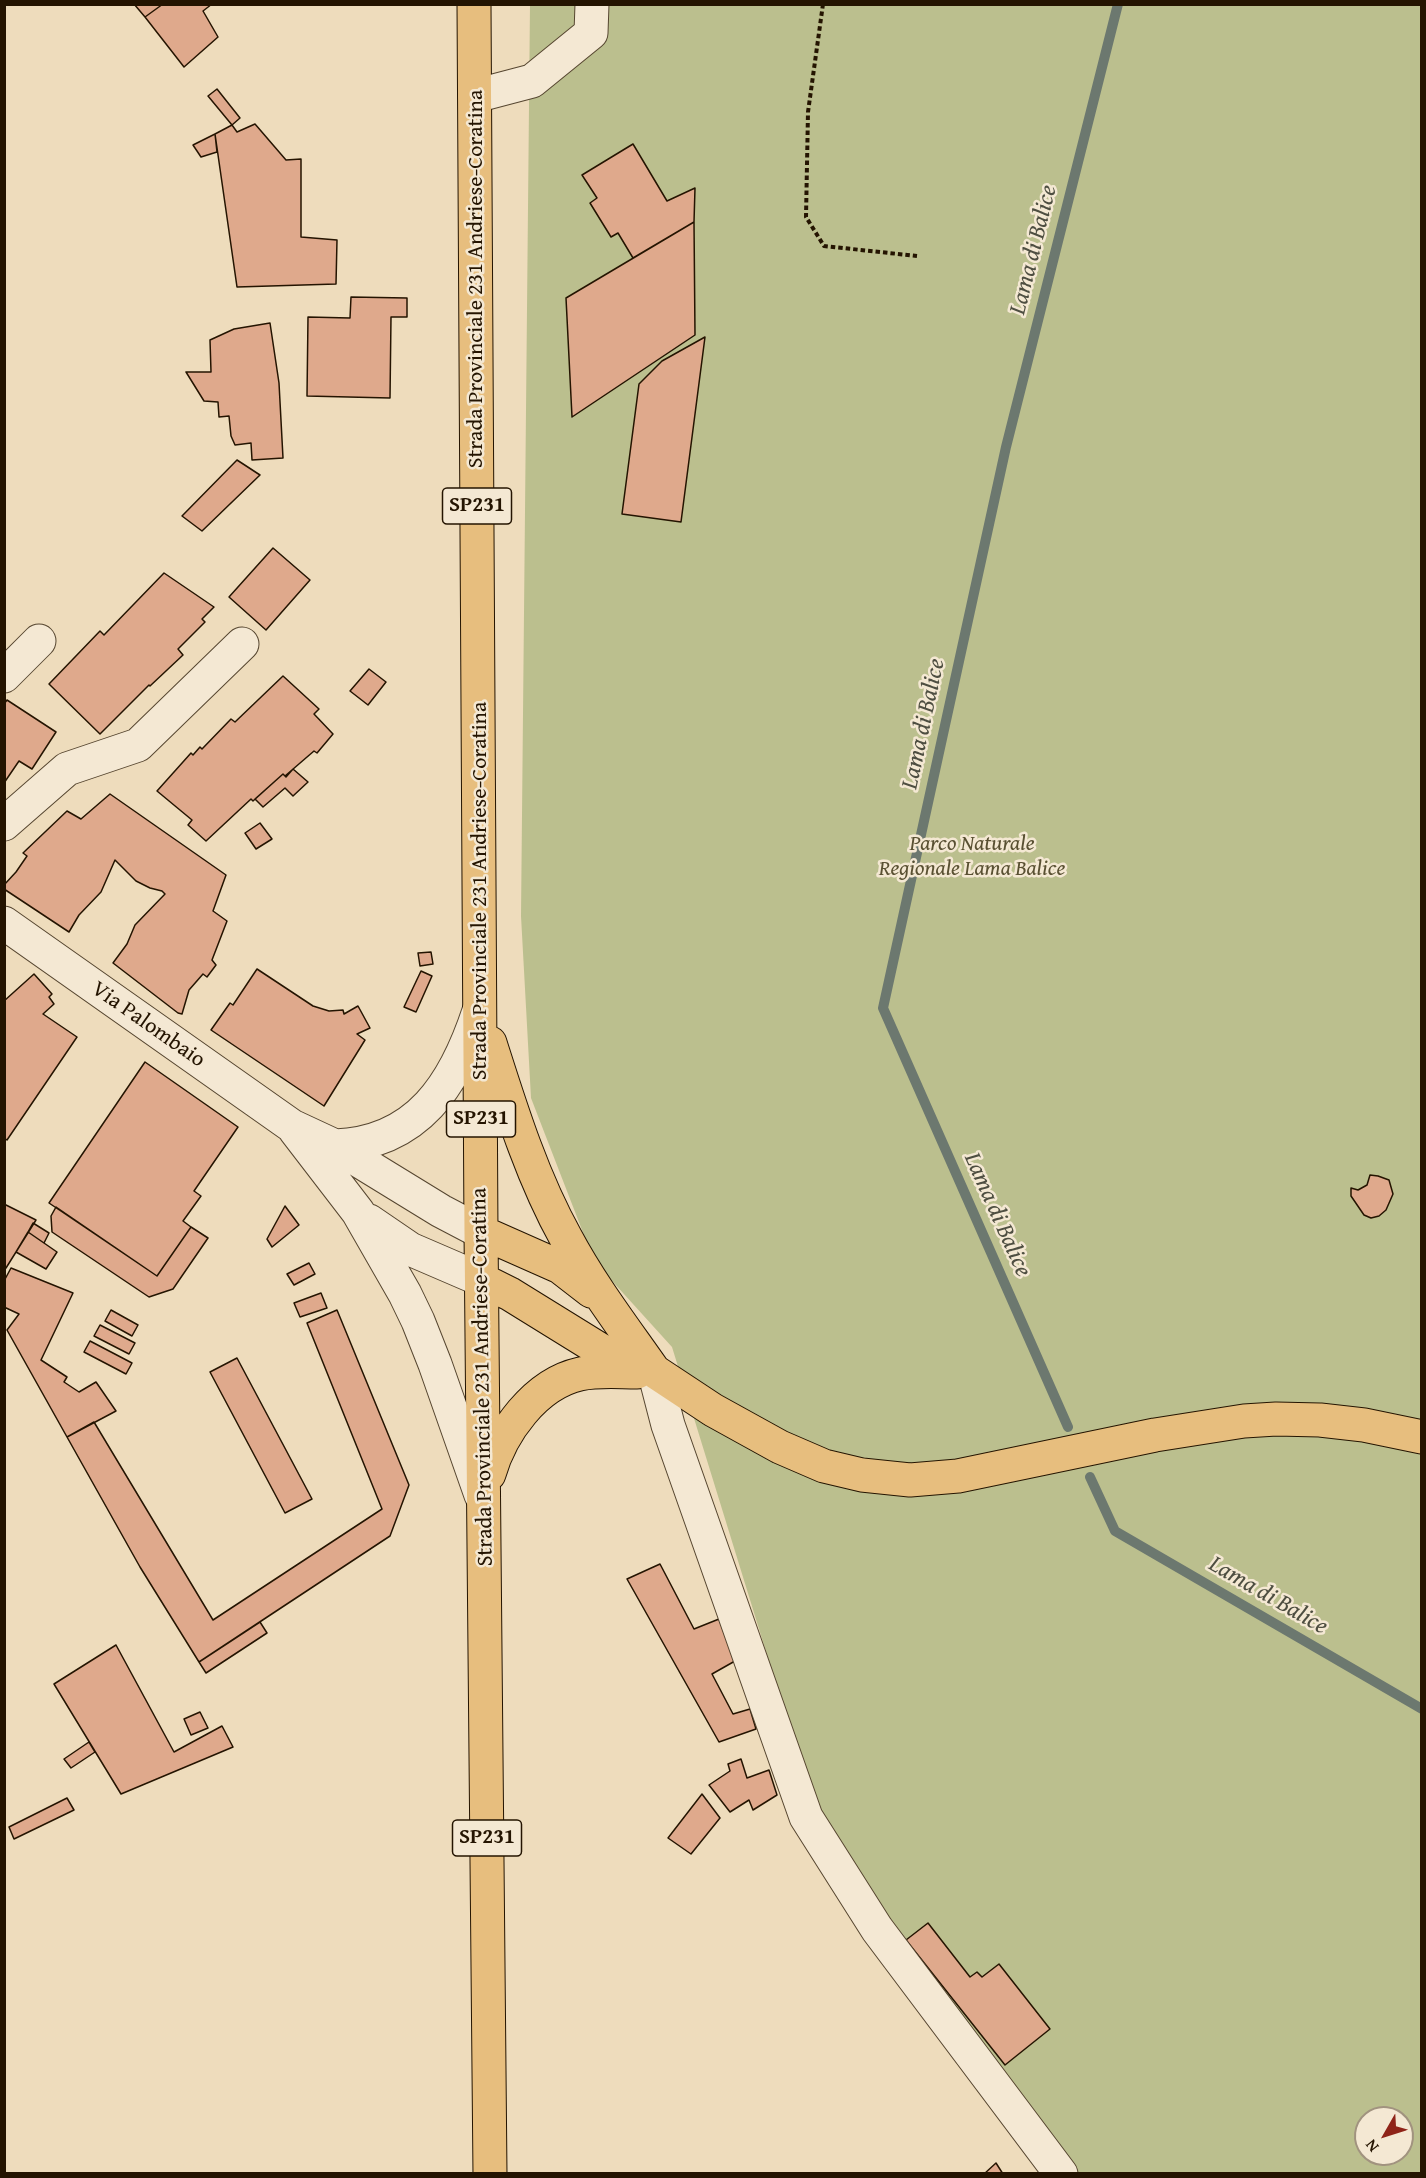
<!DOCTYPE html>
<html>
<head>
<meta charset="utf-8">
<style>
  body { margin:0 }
  #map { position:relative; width:1426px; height:2178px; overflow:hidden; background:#eedcbc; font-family:"Gentium Book Plus",serif }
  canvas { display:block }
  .frame { position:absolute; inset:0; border:6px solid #241401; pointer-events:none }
  .north { position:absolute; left:1354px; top:2106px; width:60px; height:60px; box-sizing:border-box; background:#f4e8d3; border:2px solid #a1937f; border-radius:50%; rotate:231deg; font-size:16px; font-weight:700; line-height:24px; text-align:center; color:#241401 }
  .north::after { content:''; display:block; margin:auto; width:21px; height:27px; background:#8f2418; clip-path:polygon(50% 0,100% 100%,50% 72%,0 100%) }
</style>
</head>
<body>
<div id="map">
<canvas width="1426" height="2178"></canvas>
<div class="frame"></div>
<div class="north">N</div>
</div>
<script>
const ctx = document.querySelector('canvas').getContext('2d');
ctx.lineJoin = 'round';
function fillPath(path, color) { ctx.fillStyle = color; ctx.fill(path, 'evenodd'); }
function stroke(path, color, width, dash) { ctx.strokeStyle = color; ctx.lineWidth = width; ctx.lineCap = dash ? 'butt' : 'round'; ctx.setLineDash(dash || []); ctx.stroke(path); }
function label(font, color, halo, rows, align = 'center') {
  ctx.font = font + ' "Gentium Book Plus",serif'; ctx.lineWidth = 5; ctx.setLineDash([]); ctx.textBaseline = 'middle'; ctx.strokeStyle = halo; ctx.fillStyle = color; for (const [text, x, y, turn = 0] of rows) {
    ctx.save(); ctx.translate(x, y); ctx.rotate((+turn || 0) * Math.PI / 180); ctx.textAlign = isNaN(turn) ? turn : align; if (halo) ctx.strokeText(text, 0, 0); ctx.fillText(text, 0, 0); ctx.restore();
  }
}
const green = new Path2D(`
  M530 5H1421V2173H1074L826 1846 672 1347 594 1261 531 1098 521 916ZM1366 2118H1402V2154H1366Z`);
const stream = new Path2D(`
  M1068 1427 883 1008 1006 447 1118 4
  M1090 1477 1115 1531 1422 1709`);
const building = new Path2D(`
  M134 4H163L145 17Z
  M163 4H212L203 11 218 37 184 67 145 17Z
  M217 89 240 118 232 125 208 96Z
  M255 124 286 160 301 159V237L337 240 336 284 237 287 215 134 232 125 237 132Z
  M215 134 217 152 201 157 193 145Z
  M633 144 667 201 695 188 694 222 633 258 618 233 611 237 590 203 597 198 582 175Z
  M694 222 695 335 572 417 566 298Z
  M351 297 407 298V317H391L390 398 307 396 308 317 350 318Z
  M270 323 279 383 283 458 252 460 251 443 235 445 231 436 229 416 219 417 218 402 204 401 186 372H211L210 340 234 329Z
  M705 337 681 522 622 514 639 384 662 361Z
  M237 460 260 475 202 531 182 516Z
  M273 548 310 580 266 630 229 597Z
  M164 573 214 607 202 619 205 622 178 649 183 655 150 686 149 685 100 734 49 684 100 631 104 635Z
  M369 669 386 682 368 705 350 691Z
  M283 676 319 709 314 714 333 734 317 753 314 751 285 776 283 774 253 801 251 799 206 841 188 825 192 820 157 791 191 753 193 755 200 747 202 749 231 719 235 722Z
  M7 700 56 732 32 769 19 761 4 783V704Z
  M293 769 308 782 293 796 285 788 263 807 255 799 283 774 286 777Z
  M110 794 226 875 213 911 227 921 212 960 216 965 207 977 203 974 189 990 182 1014 178 1013 113 963 127 944 135 925 165 894 162 891 150 888 136 881 115 860 101 892 79 915 69 932 4 889V885L16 872 27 856 23 853 67 811 81 819Z
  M260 823 272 839 256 849 245 833Z
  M431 952 433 964 420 966 418 953Z
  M257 969 313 1006 329 1011 343 1010 344 1014 358 1006 370 1028 357 1034 365 1040 324 1106 211 1030 230 1003 233 1005Z
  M421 971 432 976 416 1012 404 1007Z
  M34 974 52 994 49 997 54 1004 43 1014 77 1037 7 1140 4 1138V1001Z
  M145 1062 238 1127 194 1191 201 1196 183 1221 191 1227 157 1276 49 1203Z
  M1370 1175 1378 1176 1389 1180 1393 1194 1386 1210 1379 1216 1371 1218 1364 1215 1351 1196V1188L1358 1190 1367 1185Z
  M4 1204 36 1220 6 1268 4 1267Z
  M285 1206 299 1225 272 1247 267 1239Z
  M56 1207 157 1276 191 1227 208 1238 173 1289 149 1297 52 1232 51 1216Z
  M33 1223 49 1233 44 1243 28 1232Z
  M28 1232 57 1252 46 1269 16 1252Z
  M309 1263 315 1274 294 1285 287 1274Z
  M11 1268 73 1293 41 1360 67 1377 64 1382 79 1392 96 1382 116 1411 67 1437 7 1330 19 1314 4 1307V1281Z
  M321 1293 327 1308 300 1317 294 1303Z
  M111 1310 138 1325 132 1336 105 1321Z
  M337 1310 409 1485 390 1536 199 1662 140 1567 67 1437 94 1422 213 1620 382 1509 307 1323Z
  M100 1325 135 1343 129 1354 94 1336Z
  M90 1341 132 1363 126 1374 84 1352Z
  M237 1358 312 1499 285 1513 210 1372Z
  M660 1564 694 1629 719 1619 735 1661 712 1674 733 1714 750 1709 756 1729 719 1742 627 1579Z
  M260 1622 267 1633 206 1673 199 1662Z
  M116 1645 174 1752 222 1726 233 1747 121 1794 54 1684Z
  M200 1712 208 1728 191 1735 184 1719Z
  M89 1742 95 1752 71 1768 64 1759Z
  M741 1759 747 1778 769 1770 777 1795 753 1810 749 1800 730 1812 709 1785 730 1771 728 1764Z
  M702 1794 720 1818 691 1854 668 1838Z
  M67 1798 74 1810 14 1839 9 1827Z
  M928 1923 970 1977 977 1972 982 1977 999 1964 1050 2029 1005 2065 906 1940Z
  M996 2163 1003 2174H984Z`);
const path = new Path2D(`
  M823 4 808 112 806 217 824 246 917 256`);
const minor = new Path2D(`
  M475 96 532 81 591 33 592 4
  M4 676 39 641
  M4 824 67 769 138 745 242 644
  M4 923 292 1126 335 1146 441 1211 481 1232
  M295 1130 358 1212 405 1294 418 1321 435 1364 481 1495
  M335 1146C418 1143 455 1084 479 1011
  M369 1221 410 1249 482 1280
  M654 1371 668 1425 806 1817 877 1929 1061 2174`);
const major = new Path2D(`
  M474 4 481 1232 490 2174
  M490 1043C511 1109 532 1177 566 1238 591 1285 624 1328 654 1371
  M481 1232 560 1267 591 1291
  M482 1280 510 1294 607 1354 654 1371 713 1410 780 1447 824 1466 862 1475 910 1480 958 1476 1155 1435 1244 1421 1276 1419 1320 1420 1364 1425 1422 1437
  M489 1474C501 1432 535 1384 580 1374 598 1370 618 1372 637 1372`);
const shields = [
  [477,506,69],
  [481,1119,69],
  [487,1838,69]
];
const shieldNames = [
  ["SP231",477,506],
  ["SP231",481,1119],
  ["SP231",487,1838]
];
const streetNames = [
  ["Strada Provinciale 231 Andriese-Coratina",476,279,-90],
  ["Strada Provinciale 231 Andriese-Coratina",480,891,-90],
  ["Via Palombaio",148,1025,35],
  ["Strada Provinciale 231 Andriese-Coratina",483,1377,-91]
];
const parkNames = [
  ["Parco Naturale",972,844],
  ["Regionale Lama Balice",972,869]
];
const waterNames = [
  ["Lama di Balice",1034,250,-76],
  ["Lama di Balice",924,724,-78],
  ["Lama di Balice",997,1215,66],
  ["Lama di Balice",1268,1596,30]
];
fillPath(green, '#bbbf8e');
stroke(stream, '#6c786f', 10);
fillPath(building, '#dfa98c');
stroke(building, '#241401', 1.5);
stroke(minor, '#564630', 35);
stroke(major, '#241401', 35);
stroke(path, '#241401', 4, [4.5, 3]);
stroke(minor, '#f4e8d3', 33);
stroke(major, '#e7be7e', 33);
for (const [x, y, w] of shields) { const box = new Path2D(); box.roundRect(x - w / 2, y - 18, w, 36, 4.5); ctx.fillStyle = '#f4e8d3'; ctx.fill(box); stroke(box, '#241401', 1.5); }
label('bold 21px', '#241401', null, shieldNames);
label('22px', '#241401', '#f4e8d3', streetNames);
label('italic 22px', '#595032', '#f4e8d3', parkNames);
label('italic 24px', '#4e4e41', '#f4e8d3', waterNames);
</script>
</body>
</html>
